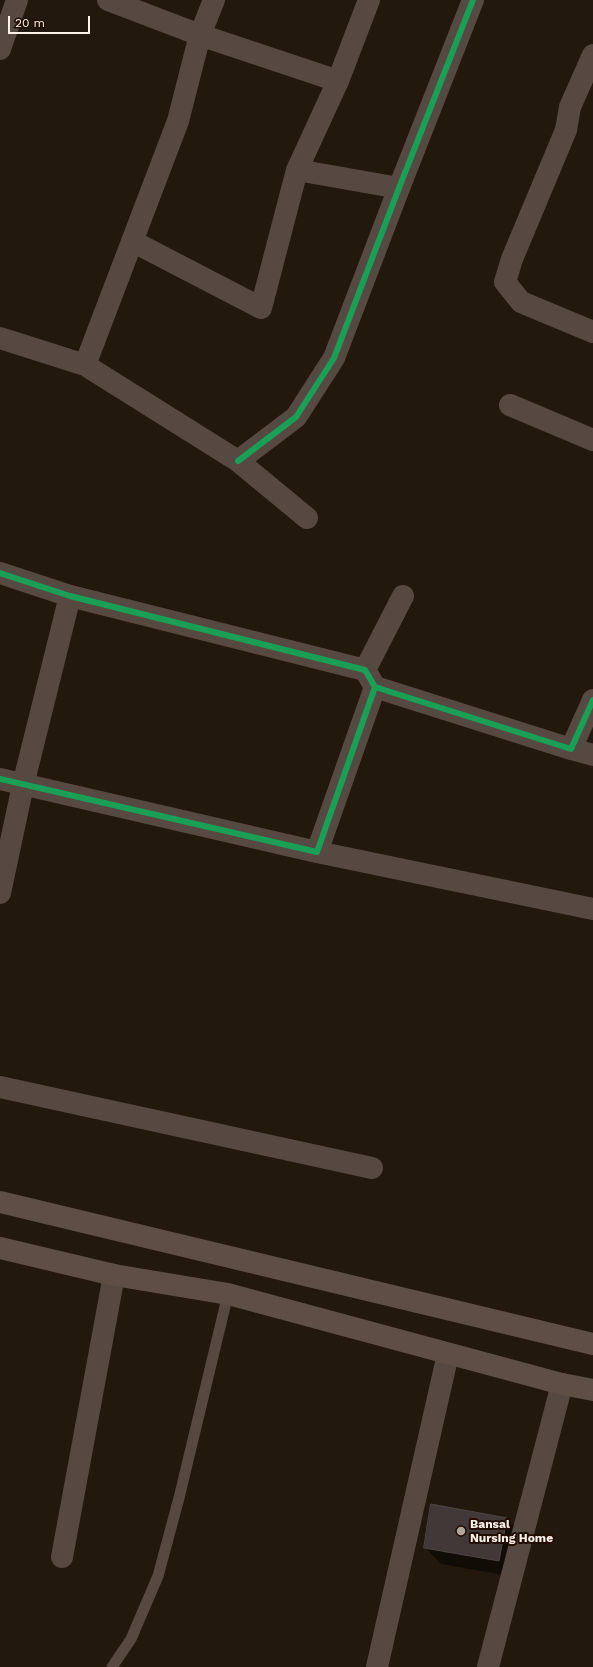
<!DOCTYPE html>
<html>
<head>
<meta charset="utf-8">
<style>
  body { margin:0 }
  #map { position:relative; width:593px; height:1667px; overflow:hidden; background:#23180e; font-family:"Work Sans",sans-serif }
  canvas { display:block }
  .scale { position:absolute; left:8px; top:16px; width:82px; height:18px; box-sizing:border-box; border:2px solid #fdf2e9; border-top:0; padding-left:5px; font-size:12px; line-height:14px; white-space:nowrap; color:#fdf2e9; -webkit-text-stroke:3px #210e01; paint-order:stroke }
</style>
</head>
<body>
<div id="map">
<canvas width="593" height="1667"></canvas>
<div class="scale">20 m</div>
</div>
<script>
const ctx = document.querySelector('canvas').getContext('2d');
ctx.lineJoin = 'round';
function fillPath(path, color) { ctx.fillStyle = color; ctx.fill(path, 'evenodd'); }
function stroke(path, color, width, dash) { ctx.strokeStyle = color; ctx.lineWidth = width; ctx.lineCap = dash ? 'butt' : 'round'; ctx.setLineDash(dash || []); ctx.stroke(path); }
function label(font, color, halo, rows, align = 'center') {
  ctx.font = font + ' "Work Sans",sans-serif'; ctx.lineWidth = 4; ctx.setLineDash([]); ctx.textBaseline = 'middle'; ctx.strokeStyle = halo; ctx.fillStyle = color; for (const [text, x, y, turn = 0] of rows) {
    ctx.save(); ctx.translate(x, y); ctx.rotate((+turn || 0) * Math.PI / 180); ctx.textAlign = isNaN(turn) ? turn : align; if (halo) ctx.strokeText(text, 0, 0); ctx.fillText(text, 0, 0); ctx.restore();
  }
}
const shadow = new Path2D(`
  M506 1519 523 1535 515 1577 441 1564 425 1547Z`);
const building = new Path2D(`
  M431 1504 507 1518 499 1561 424 1548Z`);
const lane = new Path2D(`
  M112 1667 131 1639 158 1576 179 1498 228 1294`);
const street = new Path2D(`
  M108 0 200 35 338 81 297 170 399 188
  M0 49 17 0
  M593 55 570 107 566 130 512 259 505 282 521 302 593 332
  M338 81 369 0
  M132 241 261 308 297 170
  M0 338 85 365 178 121 200 35 214 0
  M85 365 238 461 307 518
  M510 405 593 440
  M238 461 296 417 334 358 399 188 473 0
  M0 573 70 596 365 670 375 687 571 749 593 700
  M365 670 403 596
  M571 749 593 755
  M0 779 317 852 375 687
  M317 852 593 909
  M0 893 23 785 70 596
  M0 1087 372 1168
  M62 1557 114 1275
  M377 1667 448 1354
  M488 1667 562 1384`);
const primary = new Path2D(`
  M0 1202 593 1344
  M0 1248 114 1275 228 1294 562 1384 593 1390`);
const cycleway = new Path2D(`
  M238 461 296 417 334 358 399 188 473 0
  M0 573 70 596 365 670 375 687 571 749 593 700
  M0 779 317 852 375 687`);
const markers = [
  [461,1531,5,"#b1a69c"]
];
const poiNames = [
  ["Bansal",470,1524],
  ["Nursing Home",470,1538]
];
fillPath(shadow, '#0007');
fillPath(building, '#423837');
stroke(building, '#4e4543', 1);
stroke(lane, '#554942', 11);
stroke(street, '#554942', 22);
stroke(primary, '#5e4e45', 22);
stroke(cycleway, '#1a9f57', 6);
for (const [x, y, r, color] of markers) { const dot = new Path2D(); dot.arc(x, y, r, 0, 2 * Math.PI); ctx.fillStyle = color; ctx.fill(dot); stroke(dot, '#210e01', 1.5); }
label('bold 12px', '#fdf2e9', '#210e01', poiNames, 'left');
</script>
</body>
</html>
